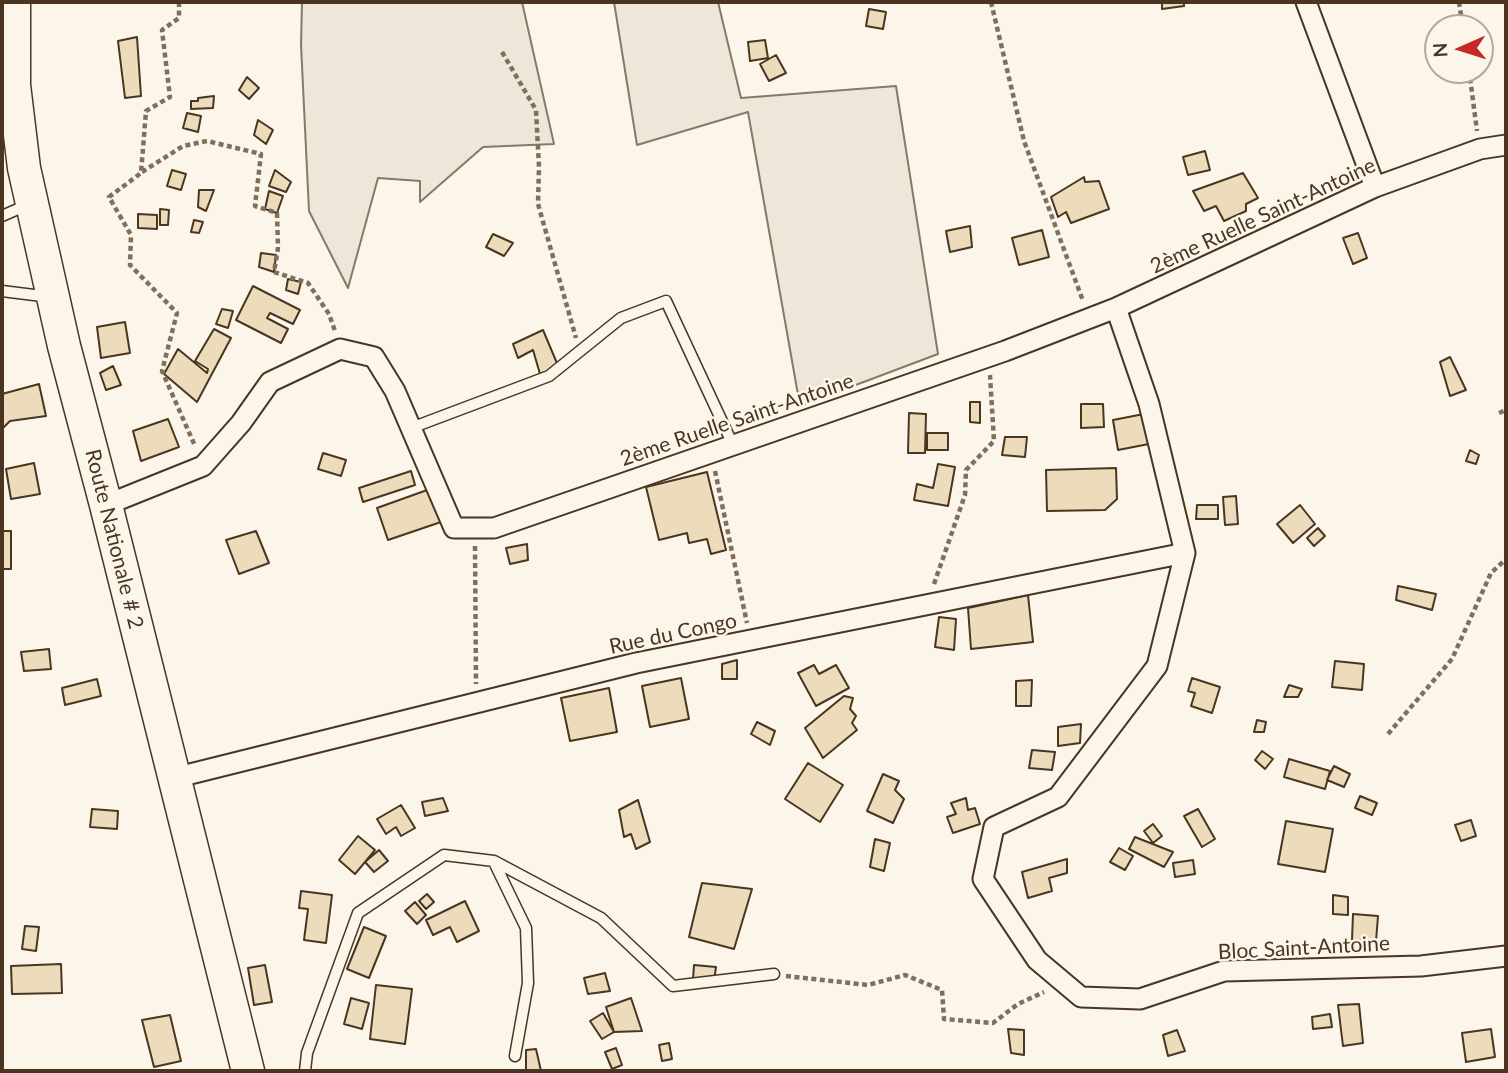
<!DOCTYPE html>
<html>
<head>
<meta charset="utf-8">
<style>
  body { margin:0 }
  #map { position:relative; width:1508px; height:1073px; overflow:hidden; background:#fbf6e9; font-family:Lato,sans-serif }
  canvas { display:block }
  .frame { position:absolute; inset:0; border:4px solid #4a3520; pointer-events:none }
  .north { position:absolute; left:1424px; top:14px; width:70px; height:70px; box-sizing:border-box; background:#fbf6e9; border:2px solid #b4a999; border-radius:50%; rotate:267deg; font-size:19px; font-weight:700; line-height:28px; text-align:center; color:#4a3520 }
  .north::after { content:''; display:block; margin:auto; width:24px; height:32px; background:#c62828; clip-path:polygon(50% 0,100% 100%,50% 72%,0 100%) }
</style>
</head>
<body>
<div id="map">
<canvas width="1508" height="1073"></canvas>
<div class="frame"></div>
<div class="north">N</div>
</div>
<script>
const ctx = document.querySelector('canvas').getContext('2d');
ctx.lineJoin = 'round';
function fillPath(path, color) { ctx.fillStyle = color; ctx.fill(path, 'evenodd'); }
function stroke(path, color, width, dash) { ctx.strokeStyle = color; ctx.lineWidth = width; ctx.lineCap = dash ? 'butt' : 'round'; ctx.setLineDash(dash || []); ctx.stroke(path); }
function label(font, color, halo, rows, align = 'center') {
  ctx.font = font + ' Lato,sans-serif'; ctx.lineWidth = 5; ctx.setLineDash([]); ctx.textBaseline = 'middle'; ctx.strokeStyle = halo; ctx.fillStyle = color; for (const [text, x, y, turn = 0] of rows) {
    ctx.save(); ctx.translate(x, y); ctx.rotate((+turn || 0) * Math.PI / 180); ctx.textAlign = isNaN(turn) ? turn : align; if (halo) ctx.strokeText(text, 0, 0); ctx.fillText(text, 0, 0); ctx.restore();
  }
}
const green = new Path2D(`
  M302 2H522L554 144 483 147 420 202V181L378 178 348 288 309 211 301 45Z
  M614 2H718L741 98 896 86 938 354 800 406 748 112 637 145Z`);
const building = new Path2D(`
  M1162 2H1184V6L1162 9Z
  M869 9 886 12 883 29 866 26Z
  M137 37 141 96 125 98 118 41Z
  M765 40 768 58 750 61 748 42Z
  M776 55 786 73 769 81 760 64Z
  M247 77 259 88 249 99 239 90Z
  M214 96 213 108 191 109V101H198V98Z
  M187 113 201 116 198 132 183 128Z
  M258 120 273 130 266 144 254 135Z
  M1205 151 1210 170 1188 175 1183 157Z
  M172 170 186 174 181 190 167 186Z
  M275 170 291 182 286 192 269 186Z
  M1243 173 1258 198 1246 204V211L1224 221 1216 206 1204 211 1193 191Z
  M1084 177 1085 182 1099 181 1109 209 1071 223 1066 212 1058 217 1051 197Z
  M199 190H214L206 211 198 207Z
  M269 191 283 196 277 213 265 209Z
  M160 209 169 210 168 225H160Z
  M138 214 157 215V229L138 228Z
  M194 220 203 222 199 233 191 232Z
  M970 226 972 247 950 252 946 231Z
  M1042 230 1049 257 1019 265 1012 238Z
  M1358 233 1367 258 1353 264 1343 238Z
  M493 234 513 243 504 256 486 247Z
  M261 253 276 255 274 272 259 267Z
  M288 279 301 282 298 294 286 290Z
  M253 286 300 310 293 324 270 313 267 318 288 329 281 343 236 320Z
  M222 309 233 311 228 328 216 324Z
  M125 322 130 353 101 358 97 327Z
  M214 329 231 338 197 402 164 374 178 349 207 373 208 369 195 361Z
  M543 330 559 368 540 374 533 350 518 358 513 344Z
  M1450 357 1466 390 1450 396 1440 362Z
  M113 366 121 385 106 390 100 373Z
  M39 384 46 416 10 421 2 429V394Z
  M970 402H980V423L970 422Z
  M1081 404H1103L1104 427 1081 428Z
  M909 413 926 414 925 453H908Z
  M1149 413 1154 443 1118 450 1113 420Z
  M168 419 179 447 141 461 133 431Z
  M927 433H948V450H927Z
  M1005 437H1027L1025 457 1002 455Z
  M1470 450 1479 455 1476 464 1466 461Z
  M323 453 346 460 341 476 318 469Z
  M34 463 40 494 11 499 6 469Z
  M938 464 955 467 948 506 914 500 917 484 933 488Z
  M1116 468 1117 499 1105 510 1047 511 1046 470Z
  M411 471 415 485 363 502 359 488Z
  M707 472 726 550 711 554 707 539 689 543 687 533 659 540 646 487Z
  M430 489 441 522 388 540 377 508Z
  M1236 496 1238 524 1225 525 1223 497Z
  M1197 505H1218V519H1196Z
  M1300 505 1315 524 1293 543 1277 524Z
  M1318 528 1325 536 1314 546 1307 538Z
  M2 531H11V569H2Z
  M256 531 269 563 239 574 226 540Z
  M527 544 528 560 510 564 506 548Z
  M1398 586 1436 594 1432 610 1396 600Z
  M1028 595 1033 642 971 649 968 608Z
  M939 617 956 619 954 650 935 647Z
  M49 649 51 669 24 671 21 652Z
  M737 660V679H722V664Z
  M1335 661 1364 664 1362 690 1332 687Z
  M814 665 819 674 836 665 849 688 816 706 798 673Z
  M681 678 689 719 650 727 642 686Z
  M1192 678 1220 687 1212 713 1191 706 1195 693 1188 691Z
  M97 679 101 696 65 705 62 688Z
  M1032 680 1031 706H1016V681Z
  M1289 685 1302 689 1298 697H1284Z
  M609 688 617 732 570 741 561 698Z
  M844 696 853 698 850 709 856 716 852 723 857 730 823 758 805 728Z
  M1257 720 1266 722 1264 732H1254Z
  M757 722 775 731 770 745 751 734Z
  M1081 724 1080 743 1058 746V727Z
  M1032 750 1055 752 1052 770 1029 768Z
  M1262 751 1273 759 1265 769 1255 760Z
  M1289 759 1330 771 1325 789 1284 777Z
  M808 763 843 785 820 822 785 799Z
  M1334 766 1350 774 1344 787 1327 780Z
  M883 774 899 781 895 790 904 799 893 823 867 811Z
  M1360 796 1377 803 1372 815 1355 808Z
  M443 798 448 811 425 816 422 802Z
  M966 798 968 810 975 808 980 824 953 833 947 817 956 814 951 803Z
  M638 800 650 842 636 849 631 834 624 837 619 810Z
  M401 805 415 828 401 836 396 827 386 834 377 819Z
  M92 809 118 811 117 829 90 827Z
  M1198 809 1215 839 1202 847 1184 816Z
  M1471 820 1476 836 1461 841 1455 825Z
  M1286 821 1333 829 1325 872 1278 864Z
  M1153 824 1162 836 1153 843 1144 831Z
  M358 836 375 850 355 874 339 860Z
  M1135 837 1173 852 1164 867 1129 849Z
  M875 839 890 843 884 871 870 867Z
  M1119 848 1133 856 1125 870 1110 862Z
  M379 850 388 861 374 872 365 862Z
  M1067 859V873L1049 878 1052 891 1028 898 1022 872Z
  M1193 860 1195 874 1175 877 1173 863Z
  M702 883 752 889 734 949 689 937Z
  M301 891 332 895 326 943 304 940 308 909 299 908Z
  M427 894 434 902 426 909 419 901Z
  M1333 895 1348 897V915L1333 914Z
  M465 901 479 931 457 942 450 927 433 935 426 920Z
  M415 902 426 915 417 924 405 911Z
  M1353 914 1378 916 1376 941 1352 940Z
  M25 926 39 927 36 951 22 949Z
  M364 927 386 936 369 978 347 969Z
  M61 964 62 993 12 994 11 966Z
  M265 965 272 1002 254 1005 248 968Z
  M694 965 716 967 714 981 693 979Z
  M605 973 610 991 588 994 584 978Z
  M376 985 412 989 405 1044 370 1039Z
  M351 998 369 1003 362 1029 344 1024Z
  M631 998 642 1031 614 1032 606 1007Z
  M1359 1004 1363 1043 1343 1046 1338 1005Z
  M603 1013 614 1032 602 1039 590 1021Z
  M1330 1014 1332 1027 1313 1029 1312 1017Z
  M170 1015 181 1061 154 1067 142 1020Z
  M1008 1029 1024 1030V1055L1011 1053Z
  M1491 1029 1495 1057 1466 1062 1462 1033Z
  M1177 1030 1185 1051 1168 1056 1163 1035Z
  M669 1043 672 1059 662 1061 659 1045Z
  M616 1048 622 1065 612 1069 605 1052Z
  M536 1049 541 1071H526V1050Z`);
const path = new Path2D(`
  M179 2V18L162 30 170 97 146 111 141 173 109 197 131 235 130 265 177 313 162 371 195 446
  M991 2 1024 141 1083 301
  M1459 2 1463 28
  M502 52 536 110 539 167 538 204 576 338
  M1469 70 1477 131
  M142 172 183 146 207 141 261 154 255 206 277 213 278 248 274 272 308 283 329 314 335 331
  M1499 413 1506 410
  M715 471 747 623
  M475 546 476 684
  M934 584 965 495 966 470 994 441 990 375
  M1388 734 1452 659 1491 573 1506 559
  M786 976 868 985 905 975 942 990 944 1019 993 1023 1018 1004 1044 992`);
const lane = new Path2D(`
  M2 216 27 205
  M2 291 50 297
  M411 428 549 376 621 318 666 301 733 445
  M494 862 526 928 528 983 515 1056
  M305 1071 307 1053 358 913 444 855 494 861 601 918 673 986 774 974`);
const street = new Path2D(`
  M1306 2 1375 187
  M1116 308 1149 404 1185 553 1157 666 1058 797 994 827 983 879 1037 960 1081 997 1140 999 1224 971 1421 966 1506 956
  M106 505 203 466 241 423 270 382 340 349 374 357 395 391 454 528H494L1005 351 1116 308 1375 187 1480 149 1506 145
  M174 778 636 663 1185 553`);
const primary = new Path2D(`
  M14 2V85L24 168 64 346 106 505 248 1071`);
const streetNames = [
  ["2ème Ruelle Saint-Antoine",1263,216,-25],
  ["2ème Ruelle Saint-Antoine",737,420,-19],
  ["Route Nationale # 2",114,539,76],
  ["Rue du Congo",673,634,-12],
  ["Bloc Saint-Antoine",1304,948,-3]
];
fillPath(green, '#ede6d9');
stroke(green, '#887966', 2);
fillPath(building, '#ecdcbc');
stroke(building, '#4a3520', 2);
stroke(lane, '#4a3520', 13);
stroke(street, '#4a3520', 23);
stroke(primary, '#4a3520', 35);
stroke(path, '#7f6f5c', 4.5, [5, 3.5]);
stroke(lane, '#fbf6e9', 10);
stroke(street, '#fbf6e9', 19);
stroke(primary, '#fbf6e9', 32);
label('21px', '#4a3520', '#fbf6e9', streetNames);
</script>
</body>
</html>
